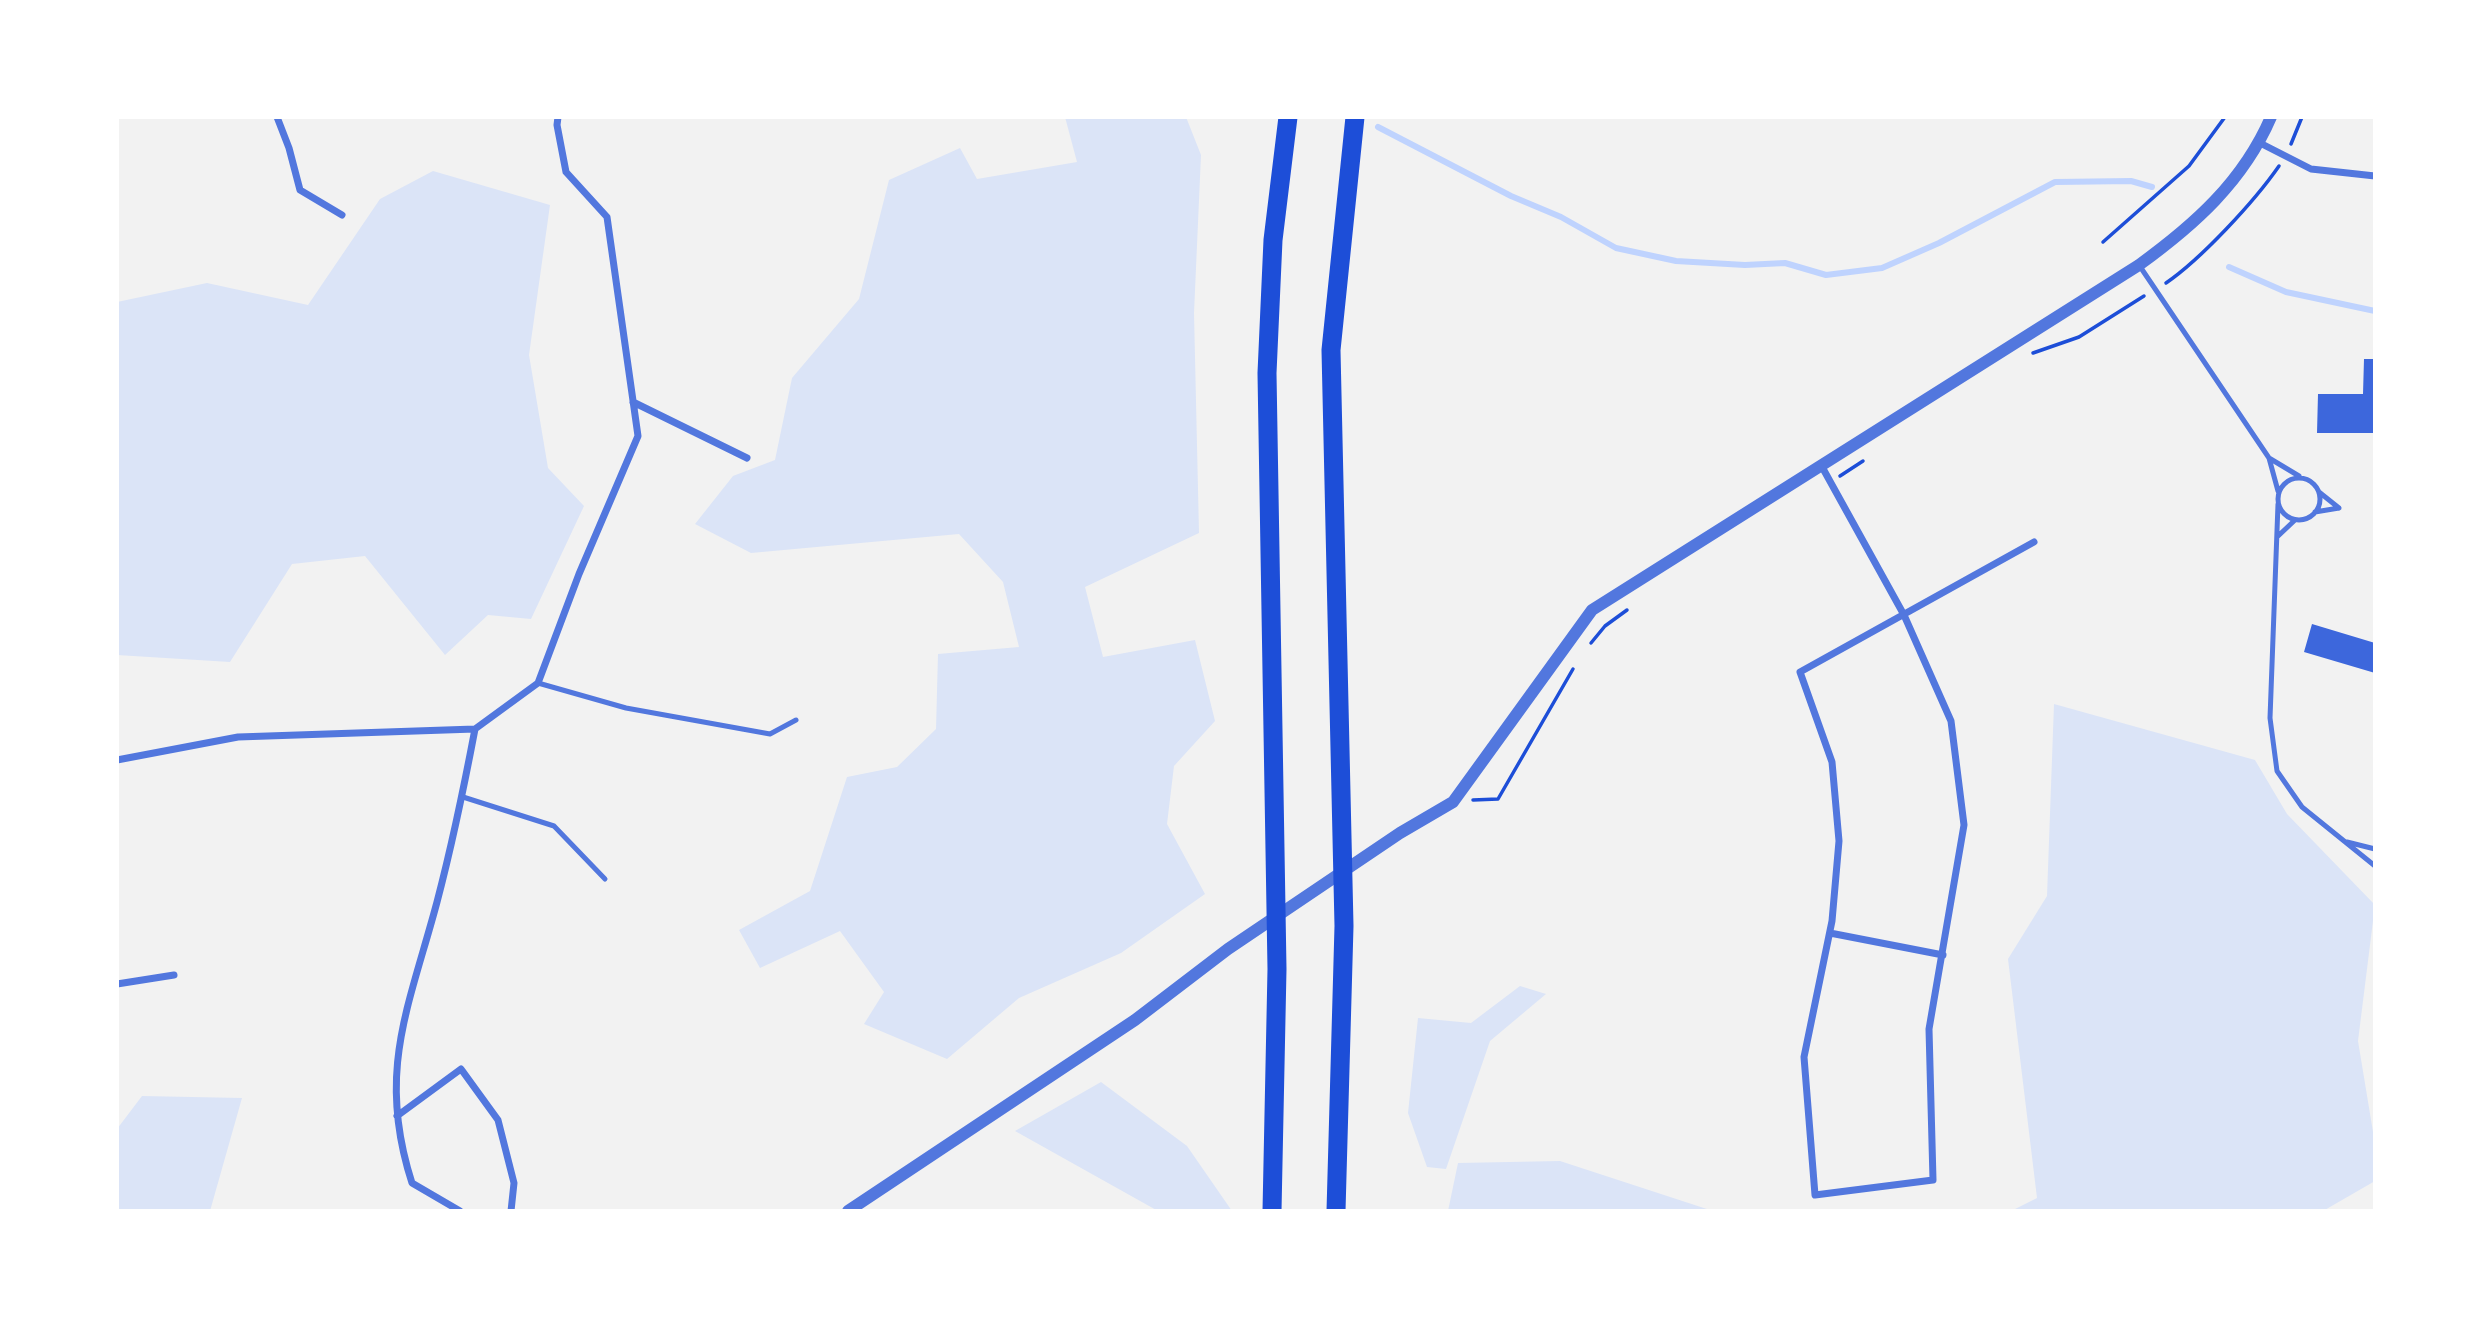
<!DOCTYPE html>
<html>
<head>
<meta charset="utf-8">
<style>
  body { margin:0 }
  #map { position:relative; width:2492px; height:1328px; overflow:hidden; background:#f2f2f2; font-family:"Crimson Pro",serif }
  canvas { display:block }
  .frame { position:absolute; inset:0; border:119px solid #fff; pointer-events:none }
</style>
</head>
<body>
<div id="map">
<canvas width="2492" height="1328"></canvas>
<div class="frame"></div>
</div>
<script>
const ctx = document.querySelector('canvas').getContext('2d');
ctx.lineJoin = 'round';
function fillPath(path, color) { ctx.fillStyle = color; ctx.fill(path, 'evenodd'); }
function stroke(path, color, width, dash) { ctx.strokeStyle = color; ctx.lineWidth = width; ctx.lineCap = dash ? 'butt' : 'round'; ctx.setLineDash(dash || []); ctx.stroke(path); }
const green = new Path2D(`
  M1065 117H1186L1201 155 1194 313 1199 533 1085 587 1103 657 1195 640 1215 721 1174 766 1167 824 1205 894 1121 953 1019 998 947 1059 864 1024 884 992 840 931 760 968 739 930 810 891 847 777 897 767 936 729 938 654 1019 647 1003 582 959 534 751 553 695 524 733 476 775 460 792 378 859 299 889 180 960 148 977 179 1077 162Z
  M433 171 550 205 529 355 548 468 584 506 531 619 488 615 445 655 365 556 292 564 230 662 117 655V302L207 283 308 305 380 199Z
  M2054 704 2255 760 2287 814 2375 905 2358 1041 2375 1144V1181L2323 1211H2011L2037 1198 2008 959 2047 896Z
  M1520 986 1546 994 1490 1041 1446 1169 1427 1167 1408 1113 1418 1018 1471 1023Z
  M1101 1082 1187 1146 1232 1211H1158L1015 1131Z
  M142 1096 242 1098 210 1211H117V1129Z
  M1560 1161 1713 1211H1448L1458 1163Z`);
const stream = new Path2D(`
  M1378 127 1511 196 1561 217 1616 248 1676 261 1745 265 1785 263 1826 275 1882 268 1939 243 2055 182 2131 181 2152 187
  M2229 267 2286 292 2375 311`);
const building = new Path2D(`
  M2364 359H2375V433H2317L2318 394H2363Z
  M2312 624 2375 643V673L2304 652Z`);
const path = new Path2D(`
  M2291 144 2302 117
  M2103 242 2189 166 2225 117
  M2166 283C2201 259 2254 202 2279 166
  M2033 353 2079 337 2144 296
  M1840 476 1863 461
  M1591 643 1605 626 1627 610
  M1473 800 1498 799 1573 669`);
const service = new Path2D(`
  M2139 265 2269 458 2278 491
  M2269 458 2299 476
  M2278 499a21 21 0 1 1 42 0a21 21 0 1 1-42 0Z
  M2319 492 2339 508
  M2278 504 2270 718 2277 771 2302 807 2375 866
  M2315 512 2339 508
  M2277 537 2295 520
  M538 683 626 708 770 734 796 720
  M463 797 554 826 605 879
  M2347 842 2375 849`);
const minor = new Path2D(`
  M277 117 289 148 300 190 342 215
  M2260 143 2311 169 2375 176
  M633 402 747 458
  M1821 465 1904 615 1951 721 1964 825 1929 1029 1933 1180 1815 1195 1804 1057 1832 921 1839 841 1832 762 1800 672 2034 542
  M117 760 238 737 475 729 538 683 579 574 638 436 607 217 566 172 557 125 558 117
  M1830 933 1943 955
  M117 984 174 975
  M397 1116 461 1069 498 1120 514 1183 511 1211
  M460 1211 412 1183C376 1072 409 1007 437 902 452 845 464 787 475 729`);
const tertiary = new Path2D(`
  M848 1211 1135 1020 1228 949 1400 833 1453 802 1592 610 2139 265C2194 225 2243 182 2271 117`);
const motorway = new Path2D(`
  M1272 1211 1277 969 1267 373 1273 240 1288 117
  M1336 1211 1344 926 1331 350 1355 117`);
fillPath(green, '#dbe4f7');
stroke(stream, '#bfd3fe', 6);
fillPath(building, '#3d67dc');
stroke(path, '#1d4ed8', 3.5);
stroke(service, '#5277de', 5);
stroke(minor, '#5277de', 7);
stroke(tertiary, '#5277de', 12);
stroke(motorway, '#1d4ed8', 19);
</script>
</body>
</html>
